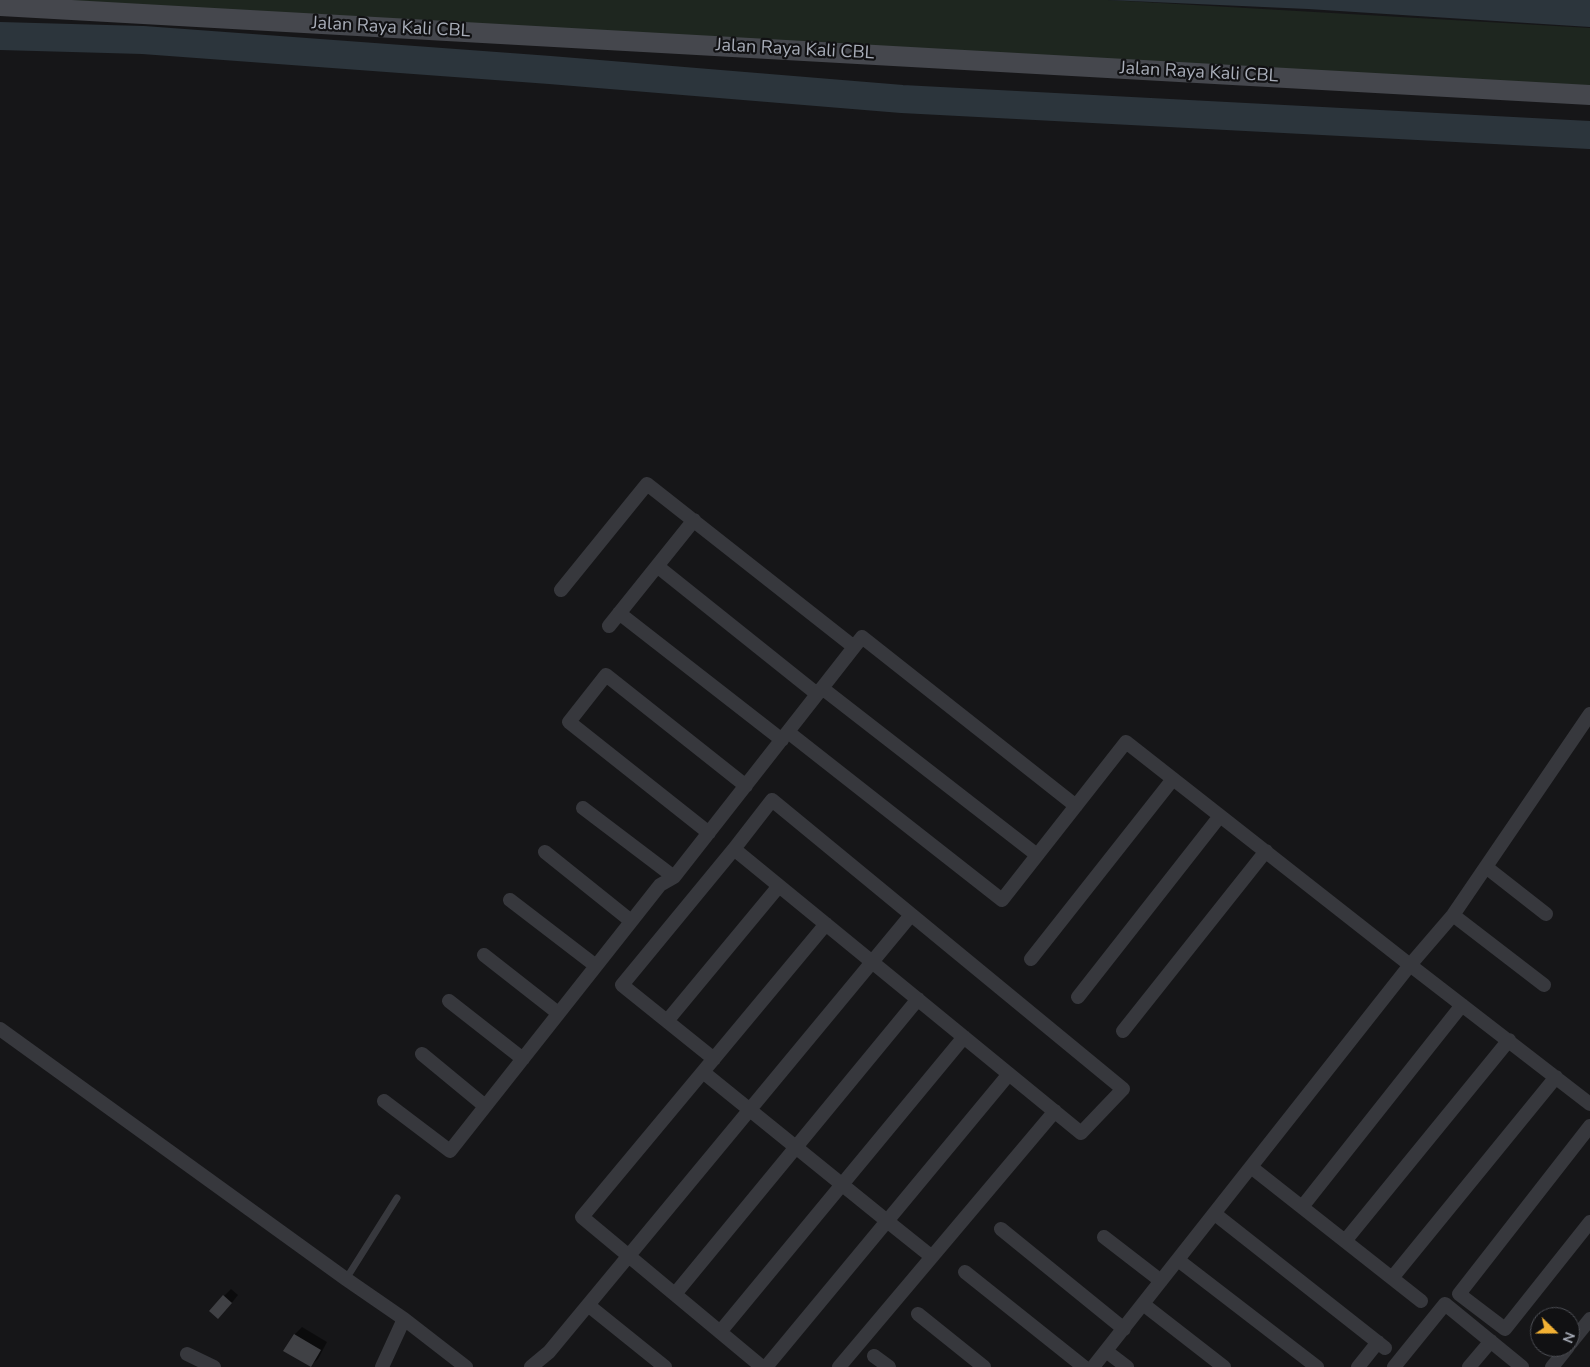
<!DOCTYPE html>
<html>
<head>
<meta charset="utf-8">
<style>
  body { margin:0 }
  #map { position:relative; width:1590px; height:1367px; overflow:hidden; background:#161618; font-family:"Nunito Sans",sans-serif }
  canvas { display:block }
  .north { position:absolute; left:1530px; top:1307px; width:50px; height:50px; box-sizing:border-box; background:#111113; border:1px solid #4d4f55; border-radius:50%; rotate:112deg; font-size:14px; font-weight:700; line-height:20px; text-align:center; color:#a8adb8 }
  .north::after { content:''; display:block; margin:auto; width:18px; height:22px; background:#f2b134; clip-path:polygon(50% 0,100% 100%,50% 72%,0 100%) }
</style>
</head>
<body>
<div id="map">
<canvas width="1590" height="1367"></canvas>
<div class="north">N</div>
</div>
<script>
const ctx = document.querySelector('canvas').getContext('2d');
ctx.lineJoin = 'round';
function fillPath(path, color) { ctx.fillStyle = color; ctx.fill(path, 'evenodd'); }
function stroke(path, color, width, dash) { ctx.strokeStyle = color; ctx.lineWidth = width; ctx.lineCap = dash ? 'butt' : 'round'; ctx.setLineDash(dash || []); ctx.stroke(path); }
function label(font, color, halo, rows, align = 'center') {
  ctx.font = font + ' "Nunito Sans",sans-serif'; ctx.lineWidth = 4.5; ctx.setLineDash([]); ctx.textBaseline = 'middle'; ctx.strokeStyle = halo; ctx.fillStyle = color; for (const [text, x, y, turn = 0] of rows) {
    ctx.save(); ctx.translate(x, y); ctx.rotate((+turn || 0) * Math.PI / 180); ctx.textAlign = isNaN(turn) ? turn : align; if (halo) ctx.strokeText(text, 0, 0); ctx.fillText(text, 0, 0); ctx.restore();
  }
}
const green = new Path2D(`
  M0 0H1108L1590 28V96Z`);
const water = new Path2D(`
  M1108 0H1590V27L1308 9Z`);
const shadow = new Path2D(`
  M231 1289 238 1295 226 1310 224 1296Z
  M302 1327 327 1342 318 1359 310 1366 285 1351 295 1334Z`);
const river = new Path2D(`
  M0 36 143 40 550 70 902 99 1590 135`);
const building = new Path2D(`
  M223 1295 232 1303 218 1319 209 1311Z
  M294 1334 321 1350 311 1367 283 1351Z`);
const lane = new Path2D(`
  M346 1279 397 1198`);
const street = new Path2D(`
  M657 566 817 694
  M561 590 647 484 854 647
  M619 613 782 740
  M609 626 694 520
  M822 688 1037 855
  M788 732 1002 900 1126 742 1410 965 1590 1104
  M772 800 1123 1089 1081 1133 734 849Z
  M583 808 674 877
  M709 833 569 722 606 675 746 786
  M545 852 631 921
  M1486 867 1546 914
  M510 900 596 966
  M1453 915 1544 985
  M484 955 558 1013
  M1031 959 1173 779
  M1078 997 1220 816
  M449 1001 523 1059
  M667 1021 779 886
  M0 1029 346 1279 404 1319 466 1367
  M1123 1031 1266 851
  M422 1054 485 1106
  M714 1059 622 985 734 849
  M703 1072 887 1221 932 1257
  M384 1101 450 1151 660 885 674 877 862 637 1076 806
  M1590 1126 1459 1294 1505 1329 1590 1222
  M1251 1167 1421 1301
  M1302 1207 1462 1005
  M1215 1214 1385 1348
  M1001 1229 1124 1329
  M1104 1237 1161 1281
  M1345 1241 1509 1040
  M1178 1260 1317 1367
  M965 1272 1084 1367
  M1392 1278 1556 1077
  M675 1294 918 999
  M1143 1304 1224 1367
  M588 1305 665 1367
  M918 1314 984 1367
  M720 1332 964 1037
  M1570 1344 1590 1319
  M1106 1351 1127 1367
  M187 1354 214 1367
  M874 1356 889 1367
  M382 1367 404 1319
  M531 1367 549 1352 911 915
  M762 1367 582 1217 826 924
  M766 1367 1009 1074
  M839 1367 1055 1111
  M1093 1367 1410 965 1453 915 1590 714
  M1358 1367 1378 1342
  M1394 1367 1445 1304 1522 1367
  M1469 1367 1491 1341
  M1552 1367 1568 1347`);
const secondary = new Path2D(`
  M0 6 1590 95`);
const streetNames = [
  ["Jalan Raya Kali CBL",391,28,3],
  ["Jalan Raya Kali CBL",795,50,3],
  ["Jalan Raya Kali CBL",1199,73,3]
];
fillPath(green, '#1e261f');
fillPath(water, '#2c353c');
fillPath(shadow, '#0007');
stroke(river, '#2c353c', 28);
fillPath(building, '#404145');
stroke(lane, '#37383d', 7);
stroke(street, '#37383d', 14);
stroke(secondary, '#45474d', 20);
label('18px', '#a8adb8', '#111113', streetNames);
</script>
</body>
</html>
